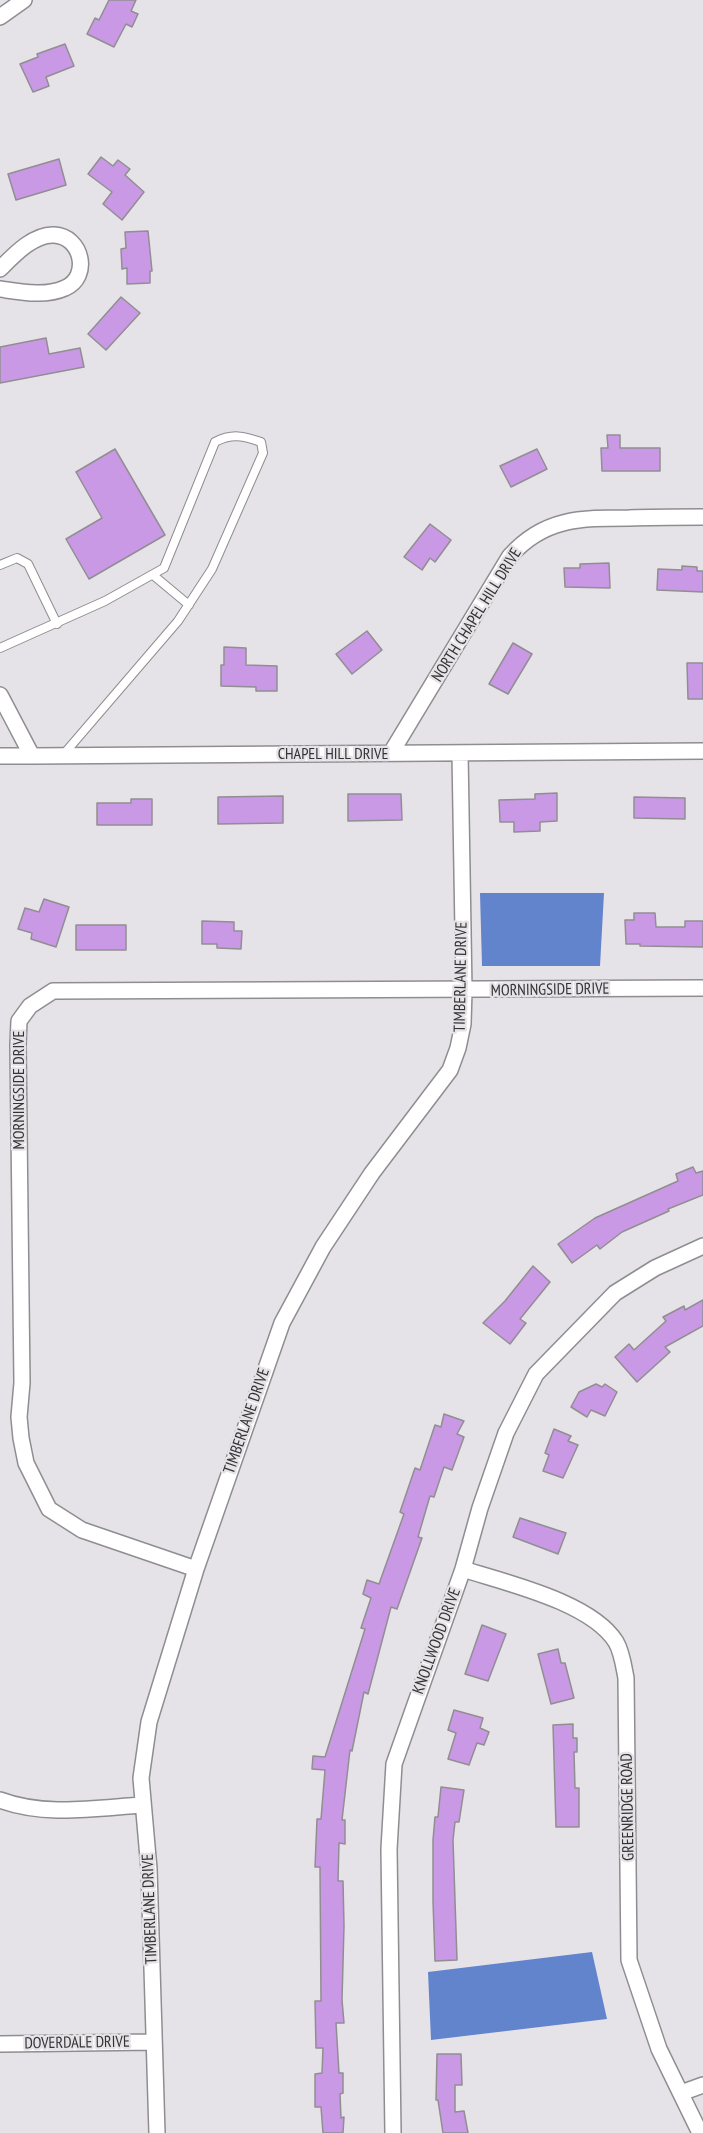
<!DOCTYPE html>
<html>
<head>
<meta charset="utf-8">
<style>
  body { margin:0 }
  canvas { display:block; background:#e5e3e7 }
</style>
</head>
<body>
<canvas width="703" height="2133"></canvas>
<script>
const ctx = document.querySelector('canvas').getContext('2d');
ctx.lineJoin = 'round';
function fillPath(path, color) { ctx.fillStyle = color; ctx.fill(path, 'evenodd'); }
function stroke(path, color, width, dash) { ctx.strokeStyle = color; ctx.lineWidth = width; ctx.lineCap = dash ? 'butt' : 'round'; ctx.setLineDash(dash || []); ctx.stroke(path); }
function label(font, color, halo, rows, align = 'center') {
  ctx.font = font + ' "PT Sans Narrow",sans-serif'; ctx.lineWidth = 4.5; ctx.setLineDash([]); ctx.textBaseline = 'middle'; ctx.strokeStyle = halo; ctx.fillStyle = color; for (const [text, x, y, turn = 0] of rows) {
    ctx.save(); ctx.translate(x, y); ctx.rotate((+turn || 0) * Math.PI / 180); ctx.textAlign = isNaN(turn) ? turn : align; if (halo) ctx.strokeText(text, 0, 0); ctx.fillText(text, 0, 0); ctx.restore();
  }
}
const water = new Path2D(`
  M480 893H604L600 966H482Z
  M592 1952 607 2019 431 2040 428 1972Z`);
const building = new Path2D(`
  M109 0H136L131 11 138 14 132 27 126 24 114 47 87 34 95 18 99 20Z
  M65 44 74 66 46 77 49 86 33 92 20 64 38 57 37 54Z
  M101 157 113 166 118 160 130 169 125 175 144 192 122 220 103 204 112 192 88 174Z
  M59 159 66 185 16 200 8 174Z
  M148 231 152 271H150V283L127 284V268L122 269 121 249 126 248 125 232Z
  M121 297 140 313 106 350 88 334Z
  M46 338 49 354 80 348 84 367 0 383V347Z
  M607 435H620V448H660V471H602L601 448H608Z
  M115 449 165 535 89 579 66 539 102 518 76 472Z
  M537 449 547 469 511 487 500 466Z
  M430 524 451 540 435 562 430 558 422 570 404 557Z
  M609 563 610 588 565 587 564 568H580V564Z
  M682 566 697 567V571H703V592L657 590 658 569 682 570Z
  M367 631 382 650 352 674 336 654Z
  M513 643 532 654 508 694 489 684Z
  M224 647 246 648V665L277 666V691H256V687L221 686V665H224Z
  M687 663H703V699H688Z
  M557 793V821L540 822V831L514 832V822H500L499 800 535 799V794Z
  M348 794H401L402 820 348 821Z
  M283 796V823L218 824V797Z
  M634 797 685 798V819L634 818Z
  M131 799H152V825H97V803H131Z
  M44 899 69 907 56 947 31 939 32 933 18 929 25 908 39 912Z
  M634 913H655L656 927H685V921H703V947L640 946V944H626L625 920H634Z
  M202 921 234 922V931H242L241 949 217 948V944H202Z
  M76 925H126V950H76Z
  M693 1167 696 1173 703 1171V1195L668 1209 669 1211 622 1232 600 1249 597 1245 572 1263 558 1244 595 1218 678 1181 676 1174Z
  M533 1266 550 1282 520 1319 526 1323 510 1344 483 1323 505 1301Z
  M703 1300V1326L665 1347 670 1352 637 1382 615 1357 629 1344 634 1350 666 1321 663 1317 684 1306 685 1310Z
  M596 1384 602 1387 605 1384 617 1392 605 1416 591 1410 587 1417 571 1407 579 1392Z
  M444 1414 464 1421 457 1434 464 1437 452 1470 444 1467 434 1497 430 1496 418 1537 422 1538 397 1609 391 1607 368 1694 364 1692 352 1751 350 1750 342 1820H345V1844L339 1843 338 1881H343L344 1926 342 2000 344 2023H336L339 2073H343V2093L340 2094 341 2118 344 2117 343 2133H323L321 2107H315V2074L322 2073 323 2048H316L315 2001H321L320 1867H315L317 1819H321L325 1770 312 1769 313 1756 325 1757 365 1629 361 1628 371 1598 363 1594 367 1580 379 1584 404 1514 400 1512 415 1468 420 1470 435 1425 441 1427Z
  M554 1429 571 1436 568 1441 578 1445 563 1478 543 1471 549 1455 545 1453Z
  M520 1518 566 1533 558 1554 513 1537Z
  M482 1625 506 1634 488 1681 465 1674Z
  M558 1649 561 1663H565L574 1698 551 1704 538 1654Z
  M454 1710 483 1718 480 1728 489 1732 484 1745 477 1743 469 1765 448 1759 456 1733 448 1730Z
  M573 1724V1738H577V1752H574L575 1788H579V1827H556L553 1725Z
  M441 1787 464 1790 459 1822H455L453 1840 457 1960 435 1961 433 1901V1840L435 1817H438Z
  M437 2054H461L462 2085H455V2112L464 2111 468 2133H443L438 2100H436Z`);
const service = new Path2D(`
  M0 565 17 558 28 564 57 624
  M153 575 189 605
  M0 648 105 601 164 568 215 442C232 433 244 436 261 442L263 453 212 569 178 621 63 755`);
const minor = new Path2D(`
  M0 17 24 0
  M0 269C13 256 33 234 54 235 82 236 91 277 65 288 45 297 21 292 0 289
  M0 695 32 756 703 751
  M391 753 510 556C544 518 580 518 629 518 653 517 678 517 703 517
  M0 756H32
  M196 1569 82 1530 49 1509 26 1463 21 1438 19 1417 22 1383 18 1045 19 1021 30 1006 53 991 703 988
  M463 1569C506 1583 591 1602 616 1642 622 1652 624 1668 626 1678L629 1960 659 2049 700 2133
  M0 1800C45 1817 96 1808 143 1805
  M0 2044 154 2042
  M681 2093 703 2085
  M157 2133 149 1869 141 1778 149 1722 196 1569 282 1323 323 1247 372 1173 450 1070 458 1048 463 1024 464 991 460 753
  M393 2133 389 1849 394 1764 463 1569 480 1508 506 1433 536 1374 615 1293 655 1268 703 1246`);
const streetNames = [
  ["NORTH CHAPEL HILL DRIVE",477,615,-58],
  ["CHAPEL HILL DRIVE",333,754],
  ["TIMBERLANE DRIVE",461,977,-89],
  ["MORNINGSIDE DRIVE",550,990,-1],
  ["MORNINGSIDE DRIVE",19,1090,-90],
  ["TIMBERLANE DRIVE",247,1421,-71],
  ["KNOLLWOOD DRIVE",437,1641,-70],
  ["GREENRIDGE ROAD",628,1807,-91],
  ["TIMBERLANE DRIVE",150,1909,-92],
  ["DOVERDALE DRIVE",77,2043,-1]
];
fillPath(water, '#6284cd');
fillPath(building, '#c999e6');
stroke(building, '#918e92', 1.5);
stroke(service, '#8f8d91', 10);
stroke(minor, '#8f8d91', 18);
stroke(service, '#fff', 8);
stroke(minor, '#fff', 15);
label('16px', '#343334', '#e5e3e7', streetNames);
</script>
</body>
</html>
